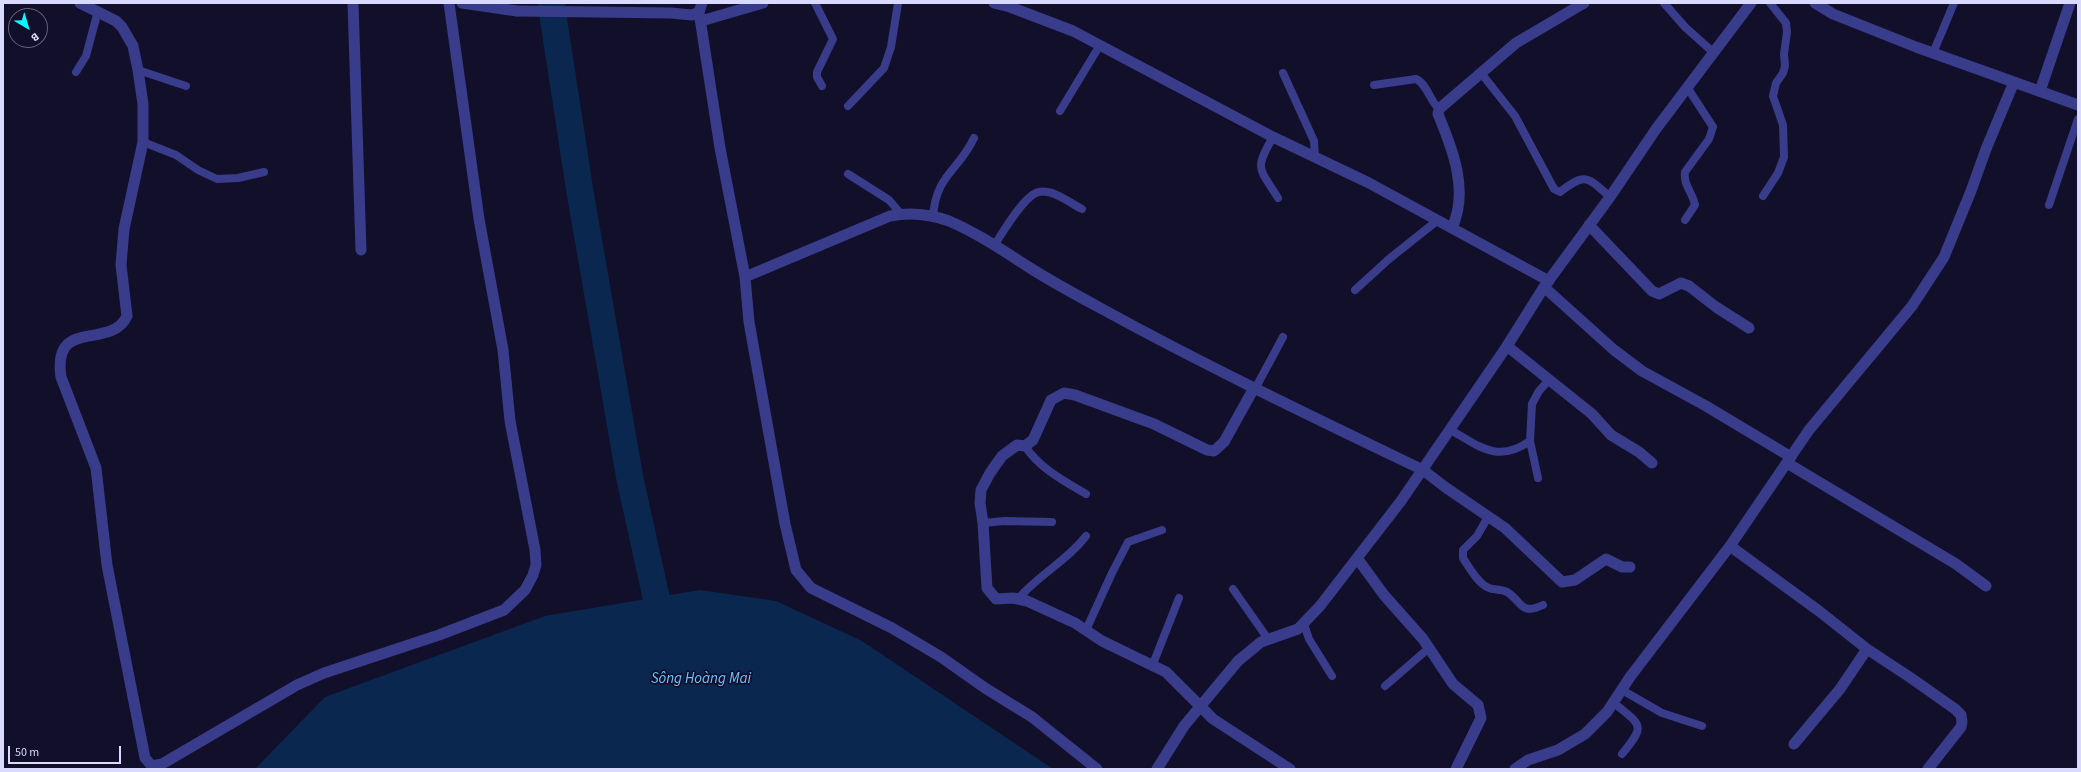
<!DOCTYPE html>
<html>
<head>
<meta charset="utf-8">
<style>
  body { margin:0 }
  #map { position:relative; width:2081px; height:772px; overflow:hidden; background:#120f2a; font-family:"Source Sans 3",sans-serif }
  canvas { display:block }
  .frame { position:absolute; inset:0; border:4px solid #dad9ff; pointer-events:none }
  .north { position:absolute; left:8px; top:8px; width:40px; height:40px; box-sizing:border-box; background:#120f2a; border:1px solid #62607f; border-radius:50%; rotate:142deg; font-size:11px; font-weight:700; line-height:16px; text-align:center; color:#dad9ff }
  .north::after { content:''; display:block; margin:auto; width:14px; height:18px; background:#05f9ff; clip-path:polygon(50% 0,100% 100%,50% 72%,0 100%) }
  .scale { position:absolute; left:8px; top:746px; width:113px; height:18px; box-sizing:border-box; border:2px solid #dad9ff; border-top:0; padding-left:5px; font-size:12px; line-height:14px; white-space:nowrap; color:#dad9ff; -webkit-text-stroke:3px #120f2a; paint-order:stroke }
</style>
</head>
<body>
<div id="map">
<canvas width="2081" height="772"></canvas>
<div class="frame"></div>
<div class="north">B</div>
<div class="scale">50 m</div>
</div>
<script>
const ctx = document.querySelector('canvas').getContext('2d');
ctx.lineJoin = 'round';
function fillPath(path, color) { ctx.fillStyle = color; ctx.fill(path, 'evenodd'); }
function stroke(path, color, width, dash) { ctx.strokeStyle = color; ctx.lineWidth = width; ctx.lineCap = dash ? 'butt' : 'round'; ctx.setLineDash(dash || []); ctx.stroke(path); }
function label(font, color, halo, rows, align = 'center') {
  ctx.font = font + ' "Source Sans 3",sans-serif'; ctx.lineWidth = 3.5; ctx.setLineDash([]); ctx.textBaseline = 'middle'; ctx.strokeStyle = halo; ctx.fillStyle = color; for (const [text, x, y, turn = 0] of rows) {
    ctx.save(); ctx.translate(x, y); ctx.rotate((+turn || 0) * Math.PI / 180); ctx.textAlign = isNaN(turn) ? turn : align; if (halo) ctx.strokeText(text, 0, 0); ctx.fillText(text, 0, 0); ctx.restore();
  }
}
const water = new Path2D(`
  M700 590 776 601 862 641 1053 769H255L325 697 545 616Z`);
const river = new Path2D(`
  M551 3 580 192 630 479 664 633`);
const service = new Path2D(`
  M815 3 833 39 817 72V77L822 86
  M1664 3 1685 27 1714 53
  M1933 53 1954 3
  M138 70 186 86
  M76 72 86 56 98 11
  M1283 73 1314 141 1315 158
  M1481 73 1515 116 1554 189 1560 192C1586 172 1587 177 1610 197
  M1374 85 1416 79C1427 84 1430 101 1439 109
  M848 106 884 68 891 47 898 3
  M1060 111 1100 45
  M1273 137C1254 170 1259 167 1278 198
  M143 142 176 155 198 170 217 179 238 178 264 172
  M848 174 889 200 901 214
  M1763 196 1778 173 1784 157 1783 125 1773 96 1776 83 1783 73 1785 66 1784 54 1787 32 1786 23 1770 3
  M2049 205 2078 119
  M933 217C936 174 958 172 974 138
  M1685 220 1695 205C1693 193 1683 185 1685 172L1709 139 1713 127 1687 87
  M995 244C1003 232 1025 194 1039 192 1053 189 1070 203 1082 209
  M1355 290 1389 259 1438 220
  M1255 389 1283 337
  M1449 429C1479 446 1497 464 1530 441
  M1025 446C1039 468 1064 481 1086 494
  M1538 478 1530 441 1532 404 1539 391 1549 380
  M1488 517 1477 536 1463 550V558C1469 567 1478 584 1489 588 1494 590 1502 589 1507 592 1522 601 1520 616 1543 605
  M983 523 1005 521 1052 522
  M1233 589 1268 639
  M1018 599C1038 575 1067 561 1086 536
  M1304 624 1309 639 1332 676
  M1086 630 1112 573 1128 542 1162 530
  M1153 664 1179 598
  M1385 686 1429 648
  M1622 690 1662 713 1702 726
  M1614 703C1642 726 1646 725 1622 754`);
const minor = new Path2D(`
  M80 3 116 21 122 27 133 46 138 70 143 104V142L124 229 121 265 127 316C111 351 52 316 61 377L96 468 107 565 145 758 152 766 162 764 297 685 324 673 439 635 504 610 525 590 533 575 536 565 535 550 510 421 503 350 479 219 449 3
  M353 3 361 250
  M994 3 1010 7 1073 31 1273 137 1369 183 1549 281
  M1815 3 1833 14 1916 47 2078 105
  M517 11 671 13 692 15 699 12 702 3
  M699 12 720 148 745 277 749 322 785 524 796 570 811 588 892 628 941 657 985 688 1032 717 1097 769
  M701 21 763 3
  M2040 91 2070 3
  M1589 225 1652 291 1659 294 1681 283 1689 286 1716 307 1749 328
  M1452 228C1469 191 1453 150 1438 114L1439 109 1516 43 1584 3
  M745 277 890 216C910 212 929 214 949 221 977 233 1002 250 1027 266 1052 282 1078 296 1104 310 1208 367 1315 418 1423 470L1445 487 1505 528 1562 582 1575 580 1606 559 1622 567H1630
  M1544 287 1614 350 1642 371 1706 406 1791 457
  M1507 346 1592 414 1611 435 1639 452 1652 463
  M1254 388 1224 442 1214 451 1207 450 1154 424 1075 395 1064 393 1051 400 1033 440 1025 446 1017 445 1002 456 990 473 981 490 980 503 983 523 987 588 996 599 1013 598 1027 601 1075 623 1102 641 1166 672 1213 719 1290 769
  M1787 463 1956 564 1986 586
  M1730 546 1819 611 1867 649 1911 678 1955 709 1961 715 1962 722 1961 727 1928 769
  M1357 558 1384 595 1423 639 1453 684 1478 705 1481 718 1456 769
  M1794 744 1840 689 1867 649
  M1157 769 1184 726 1238 661 1261 642 1298 629 1320 606 1401 501 1507 346 1544 287 1610 197 1656 129 1751 3
  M1515 769 1528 760 1558 750 1585 734 1607 712 1630 677 1730 546 1809 430 1912 306 1944 257 1971 191 1986 149 2014 82`);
const tertiary = new Path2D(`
  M462 3 517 11`);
const waterNames = [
  ["Sông Hoàng Mai",701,680]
];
fillPath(water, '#0a284f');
stroke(river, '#0a284f', 27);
stroke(service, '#383c8b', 8);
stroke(minor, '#383c8b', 11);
stroke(tertiary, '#383c8b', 11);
label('italic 15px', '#67c4ff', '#120f2a', waterNames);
</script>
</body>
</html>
